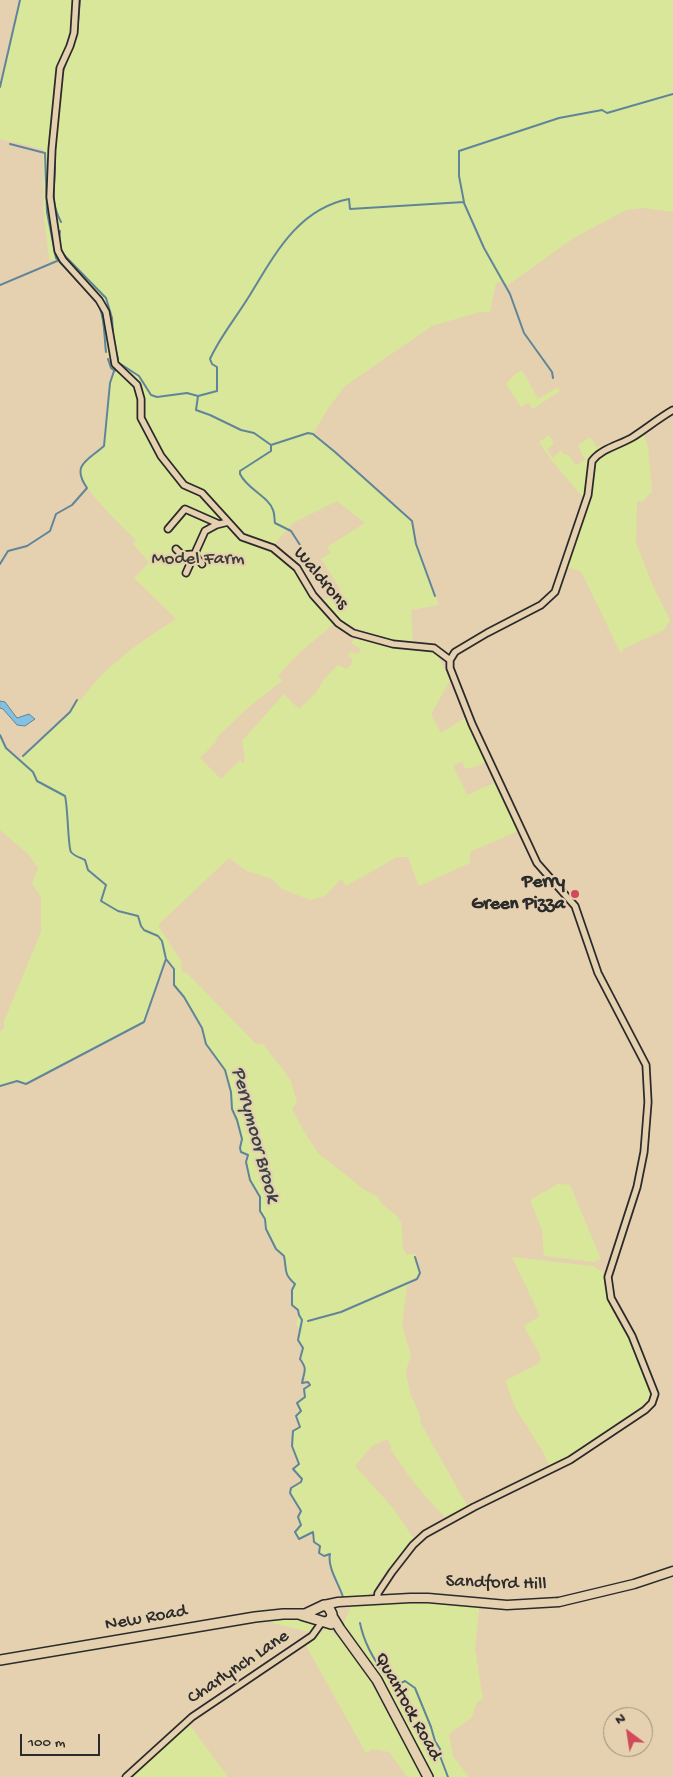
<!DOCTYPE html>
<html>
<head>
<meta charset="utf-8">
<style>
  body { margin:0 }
  #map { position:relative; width:673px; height:1777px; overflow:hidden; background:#e5d1af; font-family:"Gochi Hand",sans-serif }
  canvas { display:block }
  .north { position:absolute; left:603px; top:1707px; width:50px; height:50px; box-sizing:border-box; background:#e5d1af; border:1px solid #9b8f7a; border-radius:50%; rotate:329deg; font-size:14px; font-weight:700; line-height:20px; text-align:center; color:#2b2b2b }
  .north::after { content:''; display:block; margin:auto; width:18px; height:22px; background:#d1495b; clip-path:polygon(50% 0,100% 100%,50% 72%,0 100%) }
  .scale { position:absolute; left:20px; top:1734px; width:80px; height:22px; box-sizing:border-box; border:2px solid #2b2b2b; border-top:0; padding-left:6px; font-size:15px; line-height:18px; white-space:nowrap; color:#2b2b2b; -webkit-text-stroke:4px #e5d1af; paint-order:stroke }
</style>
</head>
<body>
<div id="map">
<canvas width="673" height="1777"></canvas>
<div class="north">N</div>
<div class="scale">100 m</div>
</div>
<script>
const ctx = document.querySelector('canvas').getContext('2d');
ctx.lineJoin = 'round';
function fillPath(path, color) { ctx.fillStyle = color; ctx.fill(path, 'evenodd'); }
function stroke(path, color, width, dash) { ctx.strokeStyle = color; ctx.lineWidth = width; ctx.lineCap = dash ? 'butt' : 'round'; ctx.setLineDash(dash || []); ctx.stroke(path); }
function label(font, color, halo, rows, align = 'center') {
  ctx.font = font + ' "Gochi Hand",sans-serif'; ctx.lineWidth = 4.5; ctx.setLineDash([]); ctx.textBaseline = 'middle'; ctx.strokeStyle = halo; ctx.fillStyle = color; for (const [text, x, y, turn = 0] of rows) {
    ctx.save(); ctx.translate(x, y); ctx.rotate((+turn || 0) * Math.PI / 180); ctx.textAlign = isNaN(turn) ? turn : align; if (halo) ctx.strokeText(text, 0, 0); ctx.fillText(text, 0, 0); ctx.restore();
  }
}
const green = new Path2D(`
  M20 0H673V212L643 208 626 210 572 239 508 285 503 281 496 283 490 312H480L432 326 345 386 327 410 313 434 412 521 416 544 439 605 411 610 413 642 389 640 340 622 323 601 341 590 321 559 331 553 327 547 365 523 337 501 293 523 269 550C291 559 300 582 313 600 320 608 327 616 334 624L299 653 278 676 282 681 251 705 217 737 216 742 200 758 221 779 240 760 242 763 245 761 242 741 284 694 299 709 316 693 324 679 338 665 347 669 352 663V659L348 656 350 652 358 654 361 649 351 643 355 639 388 647 431 651 437 654 450 681 431 714 441 733 465 718 485 761 484 763 472 768H465L462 761 453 766 467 795 494 783 518 831 470 852V863L419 886 408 857H397L346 886 341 879 325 896 310 900 282 889 272 879 247 871 229 858 158 925 181 961 182 972 187 973 256 1044H263L290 1079 297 1102 292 1109 302 1128 318 1153 366 1191 377 1196 383 1205 397 1216 401 1222 403 1248 407 1255 416 1253 415 1257 420 1273 417 1279 407 1286 402 1326 411 1355 406 1371 410 1393 421 1418 420 1422 468 1507 445 1517C424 1496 406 1474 390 1448L392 1447 387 1439 372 1446 355 1466 393 1508 414 1539 384 1574 373 1592 368 1595 343 1597C339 1584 327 1567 330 1554L324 1556 319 1553 320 1546 314 1542 313 1532 299 1539 295 1532 301 1525 298 1517 301 1511 290 1493 291 1488 301 1482 302 1479 293 1469 298 1464 292 1446 293 1431 300 1427 296 1416 301 1411 297 1403 305 1397 304 1389 310 1385 304 1377 305 1366 300 1359 303 1348 298 1340 301 1330 296 1324 299 1315 298 1310 292 1305 293 1289 295 1284C283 1273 287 1271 284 1257L276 1249 266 1229 265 1219 260 1211V1197L250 1180 246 1162 248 1155 241 1152 240 1148 242 1139 237 1120 232 1109 231 1092 225 1070 206 1044 202 1028 184 997 174 985V969L165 957 144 1022 26 1084 17 1081 0 1086V1032L4 1028V1021L41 932V897L32 884 38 868 28 854 0 830V735L6 748 19 759 70 712 77 700H81C105 666 141 641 176 619L134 578 149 562 133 544 136 540C125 529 77 484 80 471 82 460 96 452 104 446L110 383 114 371 109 364 98 304 57 261 49 259 44 218 43 149 0 139V87Z
  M522 370 538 399 558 387 560 391 533 409 528 402 521 407 506 384 515 374Z
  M643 433 648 447 652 491 643 502 637 501 636 543 653 586 670 620 664 630 623 649 621 654 581 571 566 567 591 494 584 497 579 493 552 461 539 442 549 435 554 443 547 450 553 458 561 450 564 455 568 454 576 465 585 460 578 445 590 437 597 447Z
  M558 1184 570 1185 601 1259 594 1262 544 1256 542 1230 530 1200Z
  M512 1257 593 1266 603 1272 605 1291 613 1313 627 1333 651 1390 648 1401 599 1438 588 1443 574 1453 549 1465 542 1450 516 1409 505 1381 539 1363 541 1358 524 1326 540 1316Z
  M387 1601 403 1603 413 1601 465 1604 478 1607 479 1610 475 1648 483 1700 478 1701 471 1718 449 1734 453 1756 469 1777H434L379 1673 343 1625 352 1604Z
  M280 1618 303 1620 317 1625 309 1632 265 1621Z
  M326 1627 349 1647 383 1697 415 1763 423 1777H407L389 1752 373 1749 366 1753 305 1644 321 1633Z
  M189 1724 228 1777H130Z`);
const water = new Path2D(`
  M0 701 5 702 17 718 29 714 35 719 25 726 17 725 3 709 0 708Z`);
const stream = new Path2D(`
  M62 74 77 33 80 0
  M0 87 20 0
  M10 144 45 153 47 212 56 258 88 292
  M55 151 56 136
  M54 156C58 181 47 196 61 222
  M464 203 484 248 510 294 524 333 552 372 553 378
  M59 240 60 231
  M63 254 106 298 112 318 113 335
  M0 285 57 261
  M95 299C105 312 104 336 106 352
  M115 347 118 359
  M108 359 111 368 115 371
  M119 363 139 376 151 395 157 397 187 393 198 396 217 391V367L212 364 210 359C220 337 235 319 248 298 274 256 297 209 349 199L350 209 464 202 459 176V151L559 118 602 110 607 113 673 94
  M198 396 196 410 210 415 241 430 254 433 271 445V451L240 471V474C247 489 269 497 273 510 275 514 274 519 275 523L291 531 302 548 303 557
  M271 445 308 433 313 434 335 452 412 521 416 544 435 596
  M0 564 8 551 27 546 50 531 56 514 72 505 87 488C71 465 87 461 104 446L110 383 115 368
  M0 735 6 748 33 772 37 781 65 796C68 807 68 848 71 852 74 856 81 858 85 860L88 870 106 885 101 901 118 911 138 916 141 926 144 930 158 936 162 941 166 959 144 1022 26 1084 17 1081 0 1086
  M23 756 70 712 77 700
  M166 959 174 969V985L184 997 202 1028 206 1044 225 1070 231 1092 232 1109 237 1120 242 1139 240 1148 241 1152 248 1155 246 1162 250 1180 260 1197V1211L265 1219 266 1229 276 1249 284 1256C287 1271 283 1273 295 1284L292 1290V1305L298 1310 299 1315 302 1320 298 1340 303 1348 300 1359C308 1370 304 1371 302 1383L308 1382 310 1385 304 1389 305 1397 297 1403 301 1411 296 1416 300 1427 293 1431 292 1446 299 1464 293 1469 302 1479 301 1482 291 1488 290 1493 301 1511 298 1517 301 1525 295 1532 299 1539 313 1532 314 1542 320 1546 319 1553 324 1556 330 1554C327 1567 339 1584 343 1597
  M308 1321 341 1312 417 1279 420 1273 415 1257
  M360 1623C364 1643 373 1659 386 1676 389 1680 394 1680 397 1685L405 1681 415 1688 431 1727 435 1741 440 1749V1756L448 1777`);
const minor = new Path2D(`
  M76 0 74 33 70 46 60 68 52 149 50 197 58 251 63 260 99 300 106 312 115 364 137 385 141 399V418L161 456 184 485 202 493 242 537 273 548 297 568 313 595 338 623 353 633 393 644 434 648 450 660
  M168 529 185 509 219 524
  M176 549 182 555 194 554 202 564
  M186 573 205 531 216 525 228 522
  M450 660 455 652 487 633 541 605 555 592 588 495 592 461C602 448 620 445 633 437 647 428 659 418 673 410
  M377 1600 378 1593 392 1572 413 1545 425 1534 474 1507 570 1460 645 1410 652 1403 655 1394 632 1336 611 1298 608 1277 637 1187 644 1152 648 1102 646 1065 598 973 575 906 537 863 472 724 450 668V660
  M126 1777 192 1717 312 1636 322 1622`);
const secondary = new Path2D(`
  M324 1605 338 1602 410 1598H428L507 1605 559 1602 634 1584 673 1571`);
const primary = new Path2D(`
  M301 1615 331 1624
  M332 1616 340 1629 377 1680 428 1777
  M0 1660 255 1617 283 1614H305L324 1605 329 1608 332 1614 331 1619 326 1622`);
const markers = [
  [575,894,5,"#d1495b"]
];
const parkNames = [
  ["Model Farm",198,560]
];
const streetNames = [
  ["Waldrons",320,579,50],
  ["Sandford Hill",496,1584,2],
  ["New Road",146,1619,-10],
  ["Charlynch Lane",239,1668,-34],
  ["Quantock Road",407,1707,61]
];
const poiNames = [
  ["Perry",565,883],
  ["Green Pizza",565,905]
];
const waterNames = [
  ["Perrymoor Brook",254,1135,75]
];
fillPath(green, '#d8e79a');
fillPath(water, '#83c1e3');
stroke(water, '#608599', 1);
stroke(stream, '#608599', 2);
stroke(minor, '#2b2b2b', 9);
stroke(secondary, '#2b2b2b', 11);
stroke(primary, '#2b2b2b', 12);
stroke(minor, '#e5d1af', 5.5);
stroke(secondary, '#e5d1af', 8);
stroke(primary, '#e5d1af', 9);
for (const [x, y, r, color] of markers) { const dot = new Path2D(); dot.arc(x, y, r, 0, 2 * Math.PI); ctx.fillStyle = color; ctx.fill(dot); stroke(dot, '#e5d1af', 2); }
label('19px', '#3c3e36', '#e5d1af', parkNames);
label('19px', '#2b2b2b', '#e5d1af', streetNames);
label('bold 19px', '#2b2b2b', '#e5d1af', poiNames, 'right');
label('italic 20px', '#384247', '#e5d1af', waterNames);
</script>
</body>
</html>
